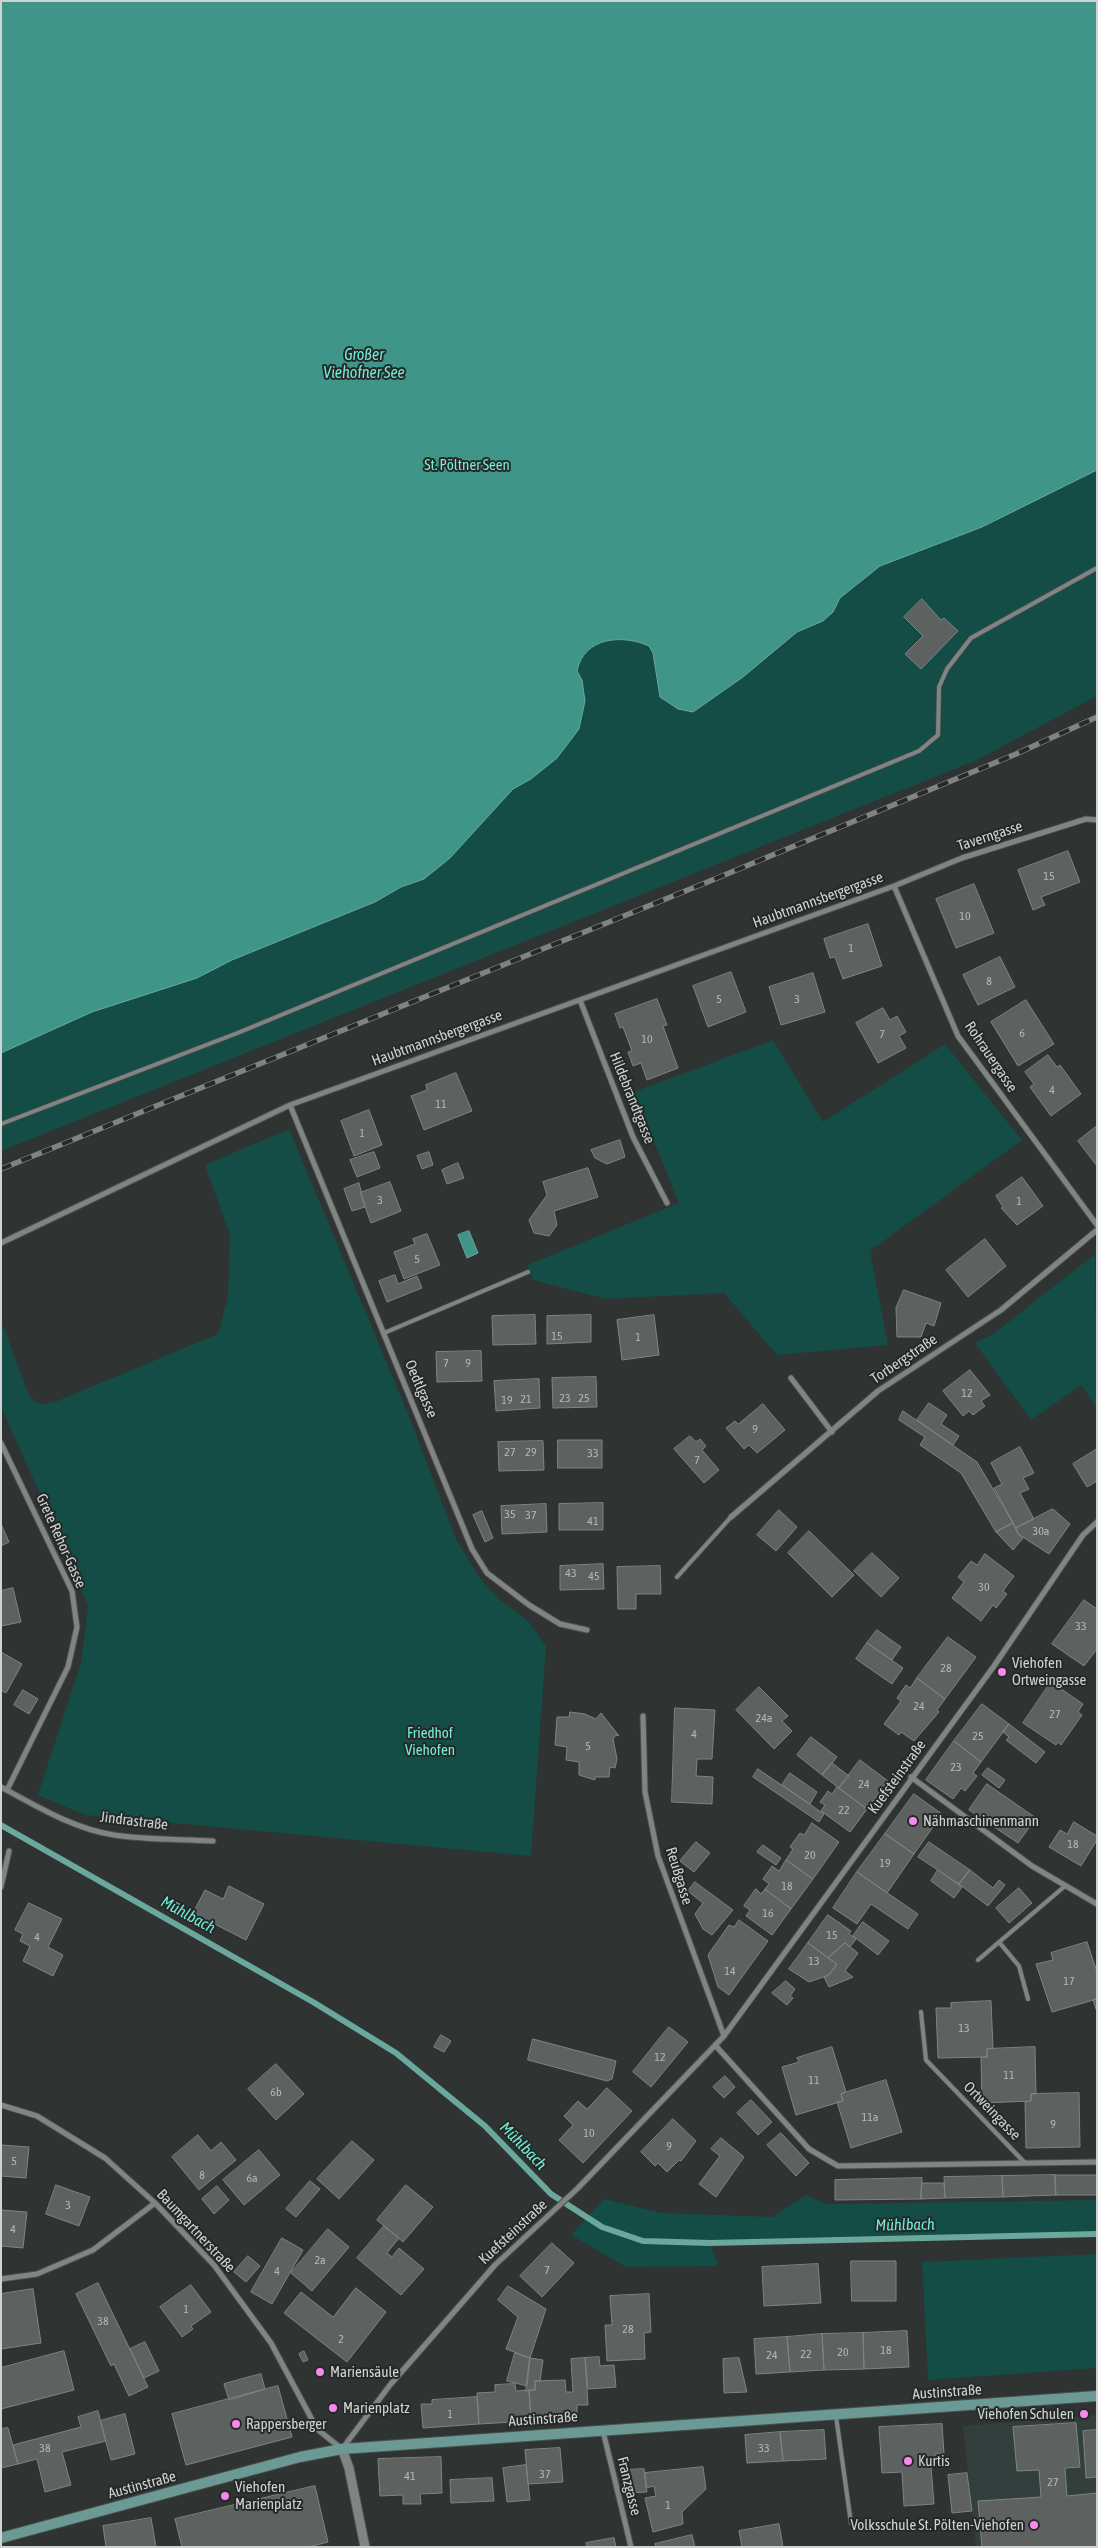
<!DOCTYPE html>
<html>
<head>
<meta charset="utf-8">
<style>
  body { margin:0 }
  #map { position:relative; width:1098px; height:2548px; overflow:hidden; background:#2f3332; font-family:"Asap Condensed",sans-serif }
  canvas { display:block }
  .frame { position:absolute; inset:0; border:2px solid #d0d3d2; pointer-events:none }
</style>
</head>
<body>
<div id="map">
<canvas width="1098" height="2548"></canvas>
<div class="frame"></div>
</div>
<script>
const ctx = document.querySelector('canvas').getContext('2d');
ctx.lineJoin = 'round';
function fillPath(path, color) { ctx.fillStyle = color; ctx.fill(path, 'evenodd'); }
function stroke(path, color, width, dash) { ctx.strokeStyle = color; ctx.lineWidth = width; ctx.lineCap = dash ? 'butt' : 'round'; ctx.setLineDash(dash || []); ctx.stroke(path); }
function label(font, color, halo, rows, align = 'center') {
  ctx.font = font + ' "Asap Condensed",sans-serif'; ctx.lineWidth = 4; ctx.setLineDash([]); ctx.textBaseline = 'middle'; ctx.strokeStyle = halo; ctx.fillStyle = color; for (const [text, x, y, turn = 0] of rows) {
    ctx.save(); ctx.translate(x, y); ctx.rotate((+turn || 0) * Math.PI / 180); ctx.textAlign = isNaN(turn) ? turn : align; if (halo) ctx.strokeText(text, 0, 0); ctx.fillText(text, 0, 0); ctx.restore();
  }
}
const built = new Path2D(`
  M1097 2415V2547H976L963 2426Z`);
const green = new Path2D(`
  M1 1H1097V696L977 760 1 1151Z
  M773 1040 823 1122 945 1044 1022 1140 870 1251 888 1345 777 1355 724 1293 606 1299 533 1280 527 1265 679 1203 634 1092Z
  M289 1129 409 1416 456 1539 479 1577 500 1600 529 1622 546 1646 531 1856 85 1815 38 1795 81 1662 88 1608 79 1581 1 1407V1320L29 1396 39 1404 55 1402 218 1334 228 1296 230 1235 205 1165Z
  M1095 1254 1097 1408 1081 1385 1031 1420 975 1343 993 1334Z
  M806 2195 827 2204 1097 2200V2231L710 2243 718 2266 626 2267 571 2235 604 2199 662 2213 772 2217Z
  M1097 2254V2368L928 2380 922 2262Z`);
const water = new Path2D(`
  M1 1H1097V470L982 527 880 566 840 598 833 612 823 621 797 632 743 677 693 712 678 709 660 697 653 653 649 646C622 634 584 637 577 671L582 680 585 701 579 729 557 758 531 779 513 789 450 858 424 879 401 887 375 902 232 960 197 978 92 1012 1 1053Z
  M469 1231 478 1253 467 1258 458 1235Z`);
const stream = new Path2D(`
  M1 1825 313 2002 396 2053 485 2126 551 2194 602 2227 643 2241 710 2243 1097 2234`);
const building = new Path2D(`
  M922 599 941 620 944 618 958 631 921 669 905 654 923 636 904 617Z
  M1068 851 1080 882 1041 897 1045 905 1033 910 1018 870Z
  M974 884 994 933 956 948 936 899Z
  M868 924 882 966 843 979 835 957 830 958 824 939Z
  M1000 957 1015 987 978 1005 963 975Z
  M731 972 746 1012 708 1027 693 986Z
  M813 973 825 1012 781 1025 769 987Z
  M657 999 667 1025 663 1026 678 1068 647 1080 641 1063 633 1066 628 1052 632 1051 623 1027 620 1028 615 1014Z
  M1026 1000 1054 1044 1018 1066 991 1022Z
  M883 1008 890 1020 897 1016 906 1032 899 1036 906 1048 878 1063 856 1023Z
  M1048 1055 1057 1067 1060 1065 1081 1094 1051 1116 1030 1087 1034 1084 1025 1072Z
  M456 1073 472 1111 424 1130 411 1096 427 1090 426 1085Z
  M369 1110 382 1145 354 1156 341 1121Z
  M1097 1126V1166L1078 1141Z
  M620 1140 625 1157 607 1164 595 1158 591 1150Z
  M374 1152 380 1168 357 1177 350 1160Z
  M429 1152 433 1165 422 1169 417 1156Z
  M458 1163 464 1178 447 1184 442 1170Z
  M588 1168 598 1197 554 1211 557 1225 549 1236 534 1233 529 1220 547 1195 543 1182Z
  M1022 1177 1043 1206 1017 1225 1001 1208 1003 1207 996 1196Z
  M390 1182 401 1211 371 1223 360 1193Z
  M359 1183 365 1207 352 1211 344 1189Z
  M427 1234 440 1265 404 1279 394 1252 415 1244 413 1239Z
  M985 1239 1006 1266 968 1297 946 1270Z
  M395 1275 398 1284 417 1276 422 1288 387 1302 379 1281Z
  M904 1290 941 1303 934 1326 926 1323 921 1337H897L896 1308Z
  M535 1315 536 1344 493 1345 492 1316Z
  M591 1315V1342L547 1344V1316Z
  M654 1315 659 1355 622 1360 617 1320Z
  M481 1351 482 1381 437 1382 436 1352Z
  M970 1370 990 1395 981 1401 985 1406 973 1415 969 1411 963 1416 943 1391Z
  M596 1377 597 1407 553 1408 552 1378Z
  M539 1379 540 1408 496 1411 494 1381Z
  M929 1403 947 1415 941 1424 959 1436 953 1445 917 1420Z
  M763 1404 785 1430 757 1453 749 1445 744 1449 726 1428 735 1421 738 1424Z
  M903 1411 977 1462 1013 1523 996 1532 961 1473 920 1445 925 1437 899 1420Z
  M690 1436 696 1442 700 1439 706 1446 702 1450 719 1470 704 1483 674 1449Z
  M558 1440H602V1468H558Z
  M543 1441 544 1470 499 1471 498 1442Z
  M1020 1447 1034 1473 1023 1478 1029 1489 1020 1493 1034 1519 1016 1528 994 1488 1002 1484 991 1463Z
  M1097 1449V1481L1087 1487 1073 1464Z
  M603 1503V1530H559V1504Z
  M546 1504 547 1532 502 1534 501 1506Z
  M1053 1509 1070 1524 1049 1554 1018 1534 1016 1528Z
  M779 1510 797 1527 776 1551 757 1535Z
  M482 1511 493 1538 485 1542 473 1515Z
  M1013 1523 1018 1534 1023 1538 1013 1550 996 1532Z
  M1 1524 9 1542 1 1546Z
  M809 1531 854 1575 832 1597 788 1553Z
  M872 1553 899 1578 881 1597 854 1571Z
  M985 1554 1014 1576 1003 1591 1007 1594 996 1608 993 1605 981 1621 952 1598 964 1582 958 1577 971 1561 977 1565Z
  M603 1564 604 1589 560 1590V1566Z
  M660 1566 661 1594H636V1609H618L617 1567Z
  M13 1588 21 1622 1 1626V1591Z
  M1084 1600 1097 1609V1649L1084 1666 1052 1644Z
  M877 1630 901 1647 892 1660 867 1643Z
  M948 1637 976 1657 945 1699 917 1678Z
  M867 1643 903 1668 892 1684 856 1659Z
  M1 1652 22 1664 6 1693 1 1690Z
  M917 1678 945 1699 937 1710 939 1712 914 1741 901 1732 899 1735 884 1724 901 1701 897 1698 906 1685 910 1688Z
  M1051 1682 1083 1704 1078 1712 1082 1715 1061 1745 1058 1742 1056 1745 1023 1723Z
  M759 1687 788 1716 782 1721 792 1731 774 1749 736 1710Z
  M23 1690 38 1699 29 1714 14 1705Z
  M982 1704 1009 1724 981 1762 954 1741Z
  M675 1708 715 1710 712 1759H697L696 1776 713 1777 712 1804 672 1802Z
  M570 1712 585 1714 596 1719 601 1713 619 1736 616 1735 613 1739 617 1759 615 1768 610 1767 609 1777H595V1780L579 1775V1762L566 1760 567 1747 555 1745 557 1717H569Z
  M1009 1724 1045 1752 1036 1763 1006 1740 1009 1737 1003 1732Z
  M811 1737 837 1757 822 1775 797 1755Z
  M954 1741 981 1762 973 1773 977 1776 965 1791 961 1788 953 1799 926 1780Z
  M860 1760 888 1781 867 1809 839 1788Z
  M832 1763 849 1776 839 1788 822 1775Z
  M988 1768 1005 1780 999 1788 982 1775Z
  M758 1769 824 1814 819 1822 753 1777Z
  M790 1773 817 1792 810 1804 782 1785Z
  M987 1784 1036 1818 1018 1843 969 1810Z
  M837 1787 867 1809 850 1832 821 1811 825 1805 820 1802 828 1791 832 1794Z
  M914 1794 942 1814 914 1854 885 1834Z
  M1074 1822 1097 1836V1840L1081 1866 1049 1847 1060 1830 1067 1834Z
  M812 1823 839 1842 813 1879 786 1860 793 1849 790 1847 800 1833 804 1835Z
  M885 1834 914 1854 887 1893 857 1872Z
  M696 1842 710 1853 694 1872 680 1861Z
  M929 1842 970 1870 959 1884 918 1857Z
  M763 1845 781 1858 776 1865 757 1852Z
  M786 1860 813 1879 791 1909 765 1889 769 1884 763 1879 772 1866 779 1871Z
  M938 1870 962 1887 954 1898 931 1881Z
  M970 1870 993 1888 999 1880 1005 1885 988 1906 959 1884Z
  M857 1872 918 1914 908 1929 871 1904 857 1924 833 1908Z
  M695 1882 733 1910 712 1935 703 1929 695 1914 703 1903 688 1891Z
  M229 1886 264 1904 246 1940 193 1913 205 1890 223 1899Z
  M1019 1888 1032 1903 1009 1923 996 1908Z
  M756 1889 761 1894 765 1889 791 1909 772 1935 746 1916 750 1910 744 1906Z
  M29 1903 62 1919 48 1947 63 1955 53 1976 23 1961 30 1946 20 1941 23 1934 15 1930Z
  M828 1915 851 1931 849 1934 856 1939 850 1947 845 1943 828 1958 808 1943Z
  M739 1920 768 1941 729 1995 718 1987 708 1955 729 1925 734 1927Z
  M863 1922 889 1941 878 1955 853 1936Z
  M1087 1942 1097 1972V1999L1052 2012 1036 1964 1053 1960 1051 1953Z
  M808 1943 837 1964 829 1975 809 1982 789 1969Z
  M845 1943 858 1953 845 1971 853 1977 829 1987 824 1977 829 1975 837 1964 828 1958Z
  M786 1981 795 1989 790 1996 793 1998 787 2005 772 1993Z
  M1097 1999V2012L1093 2000Z
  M991 2001 993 2048 987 2049V2057L938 2058 936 2008H951V2003Z
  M669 2027 688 2042 651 2087 633 2072Z
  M441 2035 451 2041 444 2052 434 2047Z
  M533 2039 616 2061 612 2079 607 2081 528 2060Z
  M832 2047 846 2092 841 2094 843 2101 796 2115 782 2067 799 2062 797 2058Z
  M1035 2047 1036 2094H1031V2101L982 2103 981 2057H987V2049Z
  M276 2064 304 2094 276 2120 248 2089Z
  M725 2076 735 2087 724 2098 713 2087Z
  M886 2080 902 2132 851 2148 837 2102 843 2101 841 2094Z
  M607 2088 632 2111 583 2163 559 2140 573 2125 564 2116 578 2101 587 2109Z
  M1079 2093 1080 2147 1026 2148 1025 2102 1031 2101V2094Z
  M751 2100 772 2122 758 2135 737 2113Z
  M673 2119 696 2141 681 2161 679 2160 667 2172 658 2163 655 2166 641 2152Z
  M781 2133 809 2163 796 2176 767 2145Z
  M198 2135 211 2151 221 2142 236 2160 199 2190 172 2157Z
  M721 2138 744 2157 716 2197 699 2184 720 2156 711 2149Z
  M352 2141 374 2160 339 2199 317 2179Z
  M1 2145 29 2147 26 2178 1 2176Z
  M259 2150 280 2175 244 2205 223 2180Z
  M1055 2175 1056 2195 1003 2197 1002 2176Z
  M1055 2175H1097V2195H1056Z
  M1002 2176 1003 2197 945 2198 944 2177Z
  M922 2178 921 2199 835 2200V2180Z
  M310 2181 320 2189 296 2217 286 2209Z
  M922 2183H944L945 2198 921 2199Z
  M56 2185 90 2197 79 2226 46 2214Z
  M406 2185 433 2207 403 2242 377 2220Z
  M217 2186 229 2200 214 2214 202 2199Z
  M1 2210 27 2212 23 2248 1 2246Z
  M384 2226 399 2238 387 2253 392 2257 399 2248 424 2269 401 2295 357 2258Z
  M328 2229 349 2247 312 2291 291 2273Z
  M282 2238 303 2250 272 2304 251 2292Z
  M552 2243 574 2263 542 2297 520 2276Z
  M248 2256 260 2266 246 2282 234 2272Z
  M851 2261H896V2301H852Z
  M818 2264 821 2303 764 2306 762 2267Z
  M98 2283 148 2387 129 2396 114 2364 111 2366 76 2294Z
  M191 2285 211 2312 191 2326 193 2329 182 2337 160 2307Z
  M508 2286 546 2309 530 2358 506 2349 518 2317 498 2300Z
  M356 2288 386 2312 347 2362 284 2313 301 2292 333 2317Z
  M33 2289 41 2343 1 2349V2294Z
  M649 2294 651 2332 644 2333 645 2359 607 2361 605 2325H612L610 2296Z
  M907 2331 909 2367 864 2369 863 2333Z
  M863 2333 864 2369 824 2370 822 2334Z
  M822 2334 824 2370 790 2372 787 2337Z
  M787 2337 790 2372 756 2374 754 2339Z
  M145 2342 159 2371 144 2378 130 2349Z
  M64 2351 74 2390 1 2409V2368Z
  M304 2351 308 2360 303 2362 299 2354Z
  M515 2353 530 2358 527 2386 507 2381Z
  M599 2357 600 2366 614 2365 616 2387 588 2389 585 2358Z
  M530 2358 543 2360 540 2381H535V2390L526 2391Z
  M585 2358 588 2405H577V2419L531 2421 529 2390H535V2381L565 2380 566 2392H573L571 2359Z
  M739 2358 747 2392 724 2393 723 2359Z
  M261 2374 265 2389 229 2400 224 2384Z
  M515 2384 516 2391 529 2390 531 2421 479 2424 477 2393 495 2392V2385Z
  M278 2386 292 2437 186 2465 172 2414Z
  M477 2397 479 2424 423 2428 421 2404H432V2400Z
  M98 2411 106 2441 62 2452 71 2485 45 2492 37 2459 18 2464 13 2445 81 2427 78 2417Z
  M125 2414 135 2454 111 2460 100 2421Z
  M1076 2423 1080 2467 1065 2468 1067 2496 1097 2493V2547H982L978 2501 1041 2497 1039 2470 1017 2471 1013 2427Z
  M942 2424 944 2454H935L936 2467H931L934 2504 904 2506 902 2472 882 2473 879 2427Z
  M8 2428 18 2464 1 2468V2429Z
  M824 2430 826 2459 783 2461 780 2432Z
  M1097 2430V2477L1086 2478 1083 2431Z
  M780 2432 783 2461 747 2463 745 2435Z
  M560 2448 563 2482 528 2484 525 2450Z
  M441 2457 442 2493 420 2494 421 2504H403V2495L380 2496 378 2459Z
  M526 2465 530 2500 507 2502 503 2468Z
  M703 2467 706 2489 682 2512 683 2524 653 2532 645 2498 656 2496 654 2486 646 2488 645 2473Z
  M644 2469 647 2492 629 2493 627 2470Z
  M967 2473 972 2511 952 2513 948 2475Z
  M492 2478 494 2501 451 2503 450 2480Z
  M315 2486 328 2542 309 2547H182L175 2519Z
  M151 2518 156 2547H106L103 2526Z
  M779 2524 783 2547H742L739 2531Z
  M692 2535 695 2547H656L655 2544Z
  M614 2538 616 2547H587L586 2543Z`);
const service = new Path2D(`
  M1 1124 240 1032 919 751 938 735 939 687 947 669 971 638 1097 568
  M384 1333 528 1272
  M677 1577 731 1517
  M999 1942 1019 1966 1028 1999
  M978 1960 1065 1886
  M921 2012 926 2060 1025 2163
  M836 2416 851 2523`);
const minor = new Path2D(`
  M894 886 958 1036 1097 1225
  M580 1000 633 1137 667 1203
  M290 1105 472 1549 487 1573 529 1605 560 1624 587 1630
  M1 1243 290 1105 894 886 962 858 1086 819 1097 820
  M791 1378 832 1432
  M1 1443 72 1591 77 1627 68 1667 7 1790
  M731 1517 878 1391 1001 1310 1097 1230
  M643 1716 645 1792 658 1856 724 2036
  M911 1777 1032 1866 1097 1904
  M1 1787C36 1806 74 1829 114 1835 146 1840 180 1839 213 1841
  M1 1887 9 1851
  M715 2045 809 2149 838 2166 1097 2162
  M1 2105 37 2116 105 2158 155 2203 214 2265 271 2343 317 2429 342 2449 390 2385 495 2265 578 2188 724 2036 994 1666 1083 1535 1097 1522
  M1 2279 37 2274 93 2250 155 2203
  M603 2431 631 2547`);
const tertiary = new Path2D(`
  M342 2449 349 2468 365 2547`);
const secondary = new Path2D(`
  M1 2538 300 2457 342 2449 1097 2396`);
const rail = new Path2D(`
  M1 1169 710 881 1016 754 1097 717`);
const markers = [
  [1002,1672,5,"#f888eb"],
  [913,1821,5,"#f888eb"],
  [320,2372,5,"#f888eb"],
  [333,2408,5,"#f888eb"],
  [1084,2414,5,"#f888eb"],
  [236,2424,5,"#f888eb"],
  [908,2461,5,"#f888eb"],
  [225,2496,5,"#f888eb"],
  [1034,2525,5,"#f888eb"]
];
const numberNames = [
  ["15",1049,876],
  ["10",965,916],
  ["1",851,948],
  ["8",989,981],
  ["5",719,999],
  ["3",797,999],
  ["6",1022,1033],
  ["7",882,1034],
  ["10",647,1039],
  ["4",1052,1090],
  ["11",441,1104],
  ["1",362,1133],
  ["3",380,1200],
  ["1",1019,1201],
  ["5",417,1259],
  ["15",557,1336],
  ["1",638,1337],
  ["7",446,1363],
  ["9",468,1363],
  ["12",967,1393],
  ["23",565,1398],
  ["25",584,1398],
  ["21",526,1399],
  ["19",507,1400],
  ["9",755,1429],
  ["27",510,1452],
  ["29",531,1452],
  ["33",593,1453],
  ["7",697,1460],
  ["35",510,1514],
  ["37",531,1515],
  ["41",593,1521],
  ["30a",1041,1531],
  ["43",571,1573],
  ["45",594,1576],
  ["30",984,1587],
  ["33",1081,1626],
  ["28",946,1668],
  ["24",919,1706],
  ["27",1055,1714],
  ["24a",764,1718],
  ["4",694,1734],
  ["25",978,1736],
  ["5",588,1746],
  ["23",956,1767],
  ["24",864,1784],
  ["22",844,1810],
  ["18",1073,1844],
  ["20",810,1855],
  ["19",885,1863],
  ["18",787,1886],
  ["16",768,1913],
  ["15",832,1935],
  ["4",37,1937],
  ["13",814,1961],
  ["14",730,1971],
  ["17",1069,1981],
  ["13",964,2028],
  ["12",660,2057],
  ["11",1009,2075],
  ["11",814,2080],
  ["6b",276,2092],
  ["11a",870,2117],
  ["9",1053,2124],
  ["10",589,2133],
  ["9",669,2146],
  ["5",14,2161],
  ["8",202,2175],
  ["6a",252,2178],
  ["3",68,2205],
  ["4",13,2229],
  ["2a",320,2260],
  ["7",547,2270],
  ["4",277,2271],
  ["1",186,2309],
  ["38",103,2321],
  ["28",628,2329],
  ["2",341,2339],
  ["18",886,2350],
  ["20",843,2352],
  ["22",806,2354],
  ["24",772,2355],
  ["1",450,2414],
  ["38",45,2448],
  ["33",764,2448],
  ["37",545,2474],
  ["41",410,2476],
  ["27",1053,2482],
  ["1",668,2505]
];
const parkNames = [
  ["St. Pöltner Seen",467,465],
  ["Friedhof",430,1733],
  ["Viehofen",430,1750]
];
const streetNames = [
  ["Taverngasse",990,836,-18],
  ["Haubtmannsbergergasse",818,900,-20],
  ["Haubtmannsbergergasse",437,1038,-20],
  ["Rohrauergasse",991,1057,56],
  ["Hildebrandtgasse",632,1098,68],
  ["Torbergstraße",904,1359,-34],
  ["Oedtlgasse",421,1389,67],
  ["Grete Rehor-Gasse",61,1541,66],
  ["Kuefsteinstraße",897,1777,-54],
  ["Jindrastraße",134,1821,7],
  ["Reußgasse",679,1876,73],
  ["Ortweingasse",992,2111,46],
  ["Baumgartnerstraße",196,2231,47],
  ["Kuefsteinstraße",513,2232,-43],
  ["Austinstraße",947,2392,-4],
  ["Austinstraße",543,2419,-4],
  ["Austinstraße",142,2485,-15],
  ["Franzgasse",629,2486,76]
];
const poiNames = [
  ["Viehofen",1012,1663],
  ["Ortweingasse",1012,1680],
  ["Nähmaschinenmann",923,1821],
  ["Mariensäule",330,2372],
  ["Marienplatz",343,2408],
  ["Viehofen Schulen",1074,2414,"right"],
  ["Rappersberger",246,2424],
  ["Kurtis",918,2461],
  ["Viehofen",235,2487],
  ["Marienplatz",235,2504],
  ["Volksschule St. Pölten-Viehofen",1024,2525,"right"]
];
const waterNames = [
  ["Großer",364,355],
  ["Viehofner See",364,373],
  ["Mühlbach",188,1915,29],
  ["Mühlbach",523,2146,46],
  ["Mühlbach",905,2225,-1]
];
fillPath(built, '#333f3c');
fillPath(green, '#134d45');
fillPath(water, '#3f9588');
stroke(water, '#6aa89e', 1);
stroke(stream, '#6aa89e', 6);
fillPath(building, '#5d6261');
stroke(building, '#7f8483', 1);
stroke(service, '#4b4f4e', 5.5);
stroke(minor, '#4b4f4e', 7);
stroke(tertiary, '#4b4f4e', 11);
stroke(secondary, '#4b4f4e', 12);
stroke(service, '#808584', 4);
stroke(minor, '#808584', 5);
stroke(tertiary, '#808584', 9);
stroke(secondary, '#6a9a93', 10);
stroke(rail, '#7f8382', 5.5);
stroke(rail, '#252928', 4, [11]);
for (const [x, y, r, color] of markers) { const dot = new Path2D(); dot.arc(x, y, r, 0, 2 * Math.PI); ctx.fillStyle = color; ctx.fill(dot); stroke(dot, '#252928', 2); }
label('12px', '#b3b7b6', null, numberNames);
label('15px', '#73f0dc', '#252928', parkNames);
label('15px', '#d0d3d2', '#252928', streetNames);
label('15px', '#d0d3d2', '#252928', poiNames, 'left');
label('italic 16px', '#70edd9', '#252928', waterNames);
</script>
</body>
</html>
